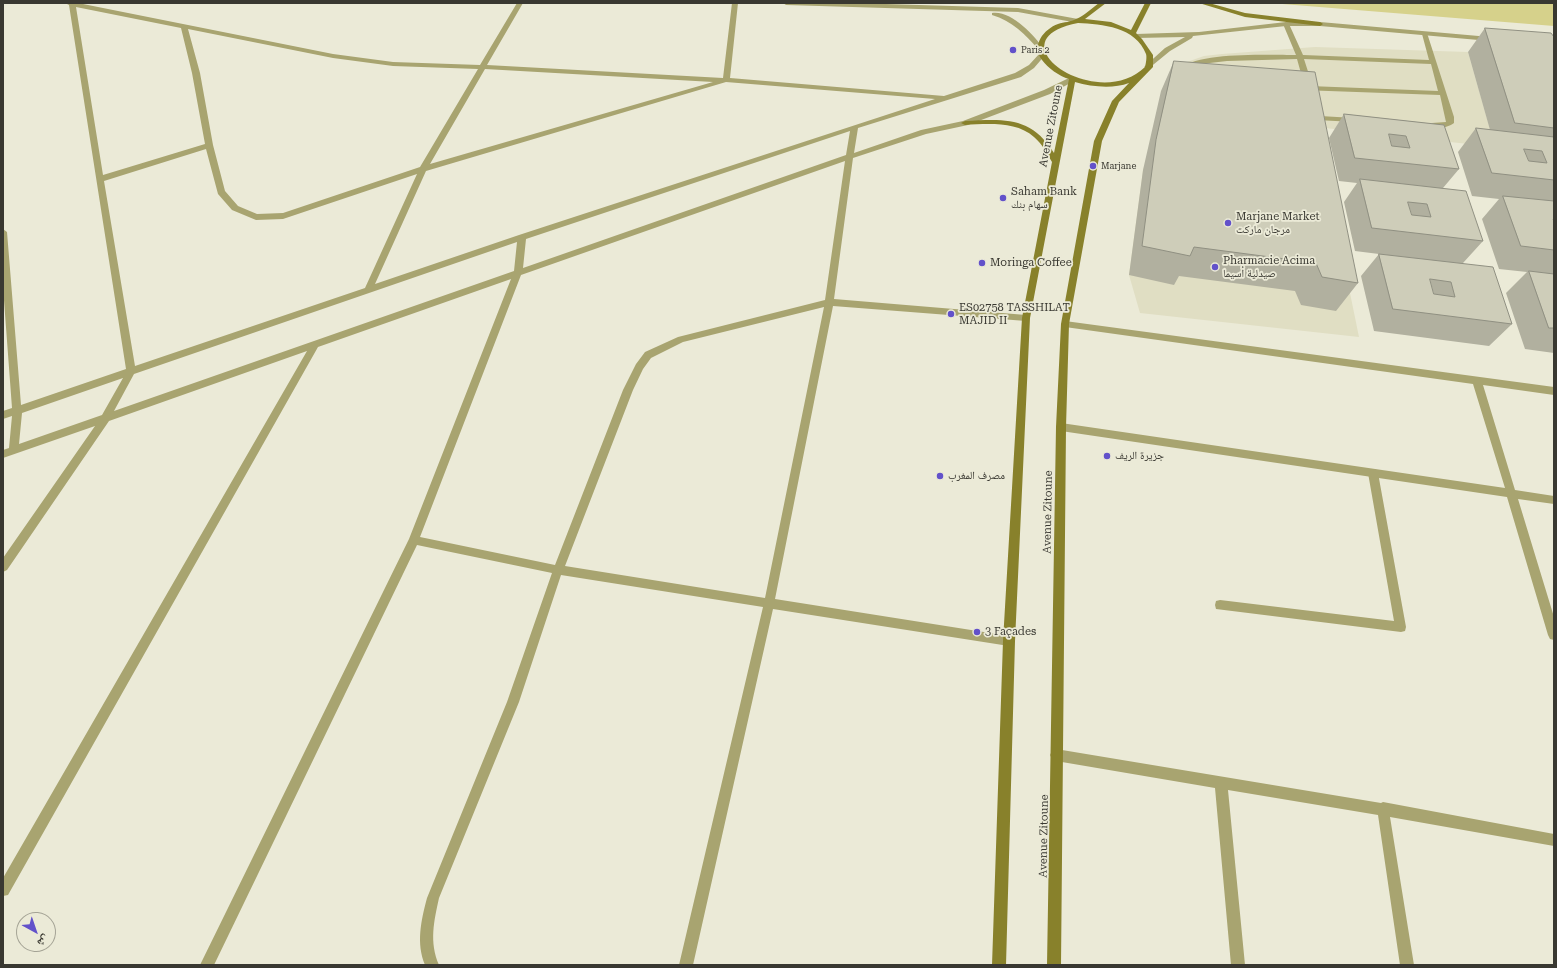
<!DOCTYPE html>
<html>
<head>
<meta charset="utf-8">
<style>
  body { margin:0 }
  #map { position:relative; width:1557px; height:968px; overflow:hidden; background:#ebead7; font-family:"Roboto Serif","Noto Naskh Arabic",serif }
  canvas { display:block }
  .frame { position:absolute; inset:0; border:4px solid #393831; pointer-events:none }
  .north { position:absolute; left:16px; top:912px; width:40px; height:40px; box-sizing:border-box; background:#ebead7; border:1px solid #a4a395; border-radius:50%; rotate:140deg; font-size:11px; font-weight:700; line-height:16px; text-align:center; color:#393831 }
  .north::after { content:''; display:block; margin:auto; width:14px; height:18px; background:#6251ca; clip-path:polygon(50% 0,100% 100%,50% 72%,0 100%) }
</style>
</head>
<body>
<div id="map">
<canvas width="1557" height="968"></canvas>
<div class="frame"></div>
<div class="north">ش</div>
</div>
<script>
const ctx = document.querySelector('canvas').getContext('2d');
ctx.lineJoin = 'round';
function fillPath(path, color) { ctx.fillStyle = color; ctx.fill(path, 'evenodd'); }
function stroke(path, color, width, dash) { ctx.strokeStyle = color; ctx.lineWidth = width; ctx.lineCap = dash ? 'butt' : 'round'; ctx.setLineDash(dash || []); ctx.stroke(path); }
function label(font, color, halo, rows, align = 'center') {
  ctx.font = font + ' "Roboto Serif","Noto Naskh Arabic",serif'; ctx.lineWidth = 3.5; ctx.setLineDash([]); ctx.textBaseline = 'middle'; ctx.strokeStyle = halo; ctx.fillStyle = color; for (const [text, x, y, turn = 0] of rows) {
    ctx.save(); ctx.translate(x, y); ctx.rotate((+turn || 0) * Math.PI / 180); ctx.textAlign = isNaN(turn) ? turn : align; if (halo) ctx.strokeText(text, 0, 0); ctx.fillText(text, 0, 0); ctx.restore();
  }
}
const built = new Path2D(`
  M1315 47 1468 52 1495 147 1316 127 1359 337 1140 313 1129 275 1143 170 1181 64 1204 56 1222 54Z`);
const green = new Path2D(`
  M1269 3H1554V26L1270 3Z`);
const service = new Path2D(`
  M1286 22 1289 24 1303 55 1429 60 1422 34 1427 33 1454 117V123C1448 128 1434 130 1428 125L1432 123 1446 122 1440 95 1301 90V86H1306L1304 84 1297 59 1227 61 1201 64 1185 70 1181 68C1199 52 1270 55 1296 55L1283 24ZM1304 59 1431 64 1438 91 1309 86 1312 84Z
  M1313 111H1319L1320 116 1354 118 1358 120 1354 122 1317 120 1313 118Z
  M1373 469 1377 470 1378 473 1406 627 1405 631 1401 632 1216 609 1215 605 1216 601 1220 600 1394 621 1368 473 1369 470Z`);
const minor = new Path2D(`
  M65 3H78L333 54 393 62 480 65 517 3H523L487 65 723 78 732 3H738L730 78 944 96 1015 73 1029 65 1040 53 1046 54 1034 68 1021 77 858 128 854 153 921 130 963 121 1044 90 1069 78H1075L1076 80 1050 94 968 125 926 134 853 158 834 299 1026 315 1030 318 1026 321 833 306 775 599 1009 636 1013 637 1015 641 1013 645 1009 646 773 609 693 965H679L763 607 561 575 519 702 439 898C434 921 429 942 439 965H425C416 943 421 921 427 898L507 702 552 573 417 545 214 965H200L409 539 511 279 318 347 8 895 3 896V878L307 351 109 421 7 570 3 572V558L95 426 3 458V450L9 448 12 416 3 419V411L12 408 3 287V229L7 232 21 405 126 369 69 5ZM76 7 181 28 192 73 205 144 103 175ZM188 29 333 58 393 66 478 69 420 167 283 213 257 214 238 206 225 191 213 145 200 73ZM485 69 713 82 430 164ZM726 82 935 99 519 235 375 284 426 171ZM850 131 846 155 523 268 526 239ZM206 149 218 194 232 210 256 220 283 219 417 174 365 288 135 366 104 181ZM845 161 825 300 678 337 645 352 636 364 623 390 555 565 420 537 521 275ZM517 242 514 271 114 411 134 374ZM824 307 765 598 565 566 633 390 643 369 651 358 683 342ZM123 378 102 415 19 444 22 413Z
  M1065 321 1554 387V395L1483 385 1515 490 1554 496V504L1518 499 1554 617V640L1550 639 1548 635 1507 497 1061 431 1058 430 1056 427 1058 424 1061 423 1505 488 1473 384 1065 327 1061 324Z
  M1056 749 1381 803 1383 802 1554 834V846L1390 817 1414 965H1400L1378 815 1228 790 1245 965H1231L1215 788 1056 761 1052 759 1050 755 1052 751Z`);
const tertiary = new Path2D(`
  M783 3H853L1018 8 1078 19 1081 21 1078 23 1018 12 786 5Z
  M992 13C1011 10 1034 35 1044 49L1043 50H1039C1025 34 1012 21 992 15Z
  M1286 22H1320L1490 37 1493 39 1490 41 1320 26H1286L1193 36 1192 38 1170 51 1148 69 1144 67 1165 48 1185 37 1136 38 1133 36 1136 34 1199 32Z`);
const secondary = new Path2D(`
  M1099 3H1106L1085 19 1111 22 1131 30 1145 3H1151L1136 33 1142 39 1153 55V67L1119 102 1102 141 1069 324 1066 427 1061 965H1047L1056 427 1061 324 1094 141 1112 101 1129 83C1113 89 1092 87 1075 82L1030 318 1015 641 1006 965H992L1003 641 1022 318 1052 162C1047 153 1042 144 1034 137 1016 121 987 124 965 125L961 123 965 121C1004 119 1031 116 1054 153L1069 79C1059 76 1048 68 1042 60 1031 45 1044 29 1058 24 1064 22 1071 22 1076 19 1084 16 1092 8 1099 3ZM1078 23C1102 24 1136 27 1146 54 1147 57 1146 63 1145 67 1097 114 990 40 1078 23Z
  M1199 3H1209L1245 13 1320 22 1323 24 1320 26 1245 17Z`);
const wall = new Path2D(`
  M1485 28 1554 37V353L1525 349 1506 293 1527 272 1499 269 1482 219 1499 199 1472 196 1458 152 1476 128 1490 130 1468 52Z
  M1174 61 1358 283 1336 311 1301 305 1295 291 1179 276 1174 285 1129 275 1143 170 1161 91Z
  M1344 114 1444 125 1459 169 1443 188 1483 241 1463 263 1512 324 1489 346 1374 331 1361 276 1379 254 1355 251 1344 202 1357 183 1339 181 1329 138Z`);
const building = new Path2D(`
  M1485 28 1551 33 1554 37V128L1515 123Z
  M1174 61 1315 72 1358 283 1322 277 1316 263 1194 247 1190 256 1142 246 1156 140Z
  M1344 114 1444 125 1459 169 1355 158ZM1389 134 1406 136 1410 148 1392 146Z
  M1476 128 1554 137V180L1492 173ZM1524 149 1542 151 1547 163 1529 161Z
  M1360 179 1466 191 1483 241 1372 228ZM1408 202 1427 204 1431 217 1412 215Z
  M1503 196 1554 201V219H1553L1554 221V250L1521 246Z
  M1379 254 1493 267 1512 324 1393 309ZM1430 279 1451 282 1455 297 1434 294Z
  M1529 271 1554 274V328H1549Z`);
const markers = [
  [1013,50,4,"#6251ca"],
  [1093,166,4,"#6251ca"],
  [1003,198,4,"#6251ca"],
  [1228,223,4,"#6251ca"],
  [982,263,4,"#6251ca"],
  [1215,267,4,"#6251ca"],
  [951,314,4,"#6251ca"],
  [1107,456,4,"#6251ca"],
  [940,476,4,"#6251ca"],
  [977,632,4,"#6251ca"]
];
const farPoinames = [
  ["Paris 2",1021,50],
  ["Marjane",1101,166]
];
const streetNames = [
  ["Avenue Zitoune",1051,126,-79],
  ["Avenue Zitoune",1048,512,-89],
  ["Avenue Zitoune",1044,836,-89]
];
const poiNames = [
  ["Saham Bank",1011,192],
  ["سهام بنك",1011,205],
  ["Marjane Market",1236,217],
  ["مرجان ماركت",1236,230],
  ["Pharmacie Acima",1223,261],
  ["صيدلية أسيما",1223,274],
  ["Moringa Coffee",990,263],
  ["ES02758 TASSHILAT",959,308],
  ["MAJID II",959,321],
  ["جزيرة الريف",1115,456],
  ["مصرف المغرب",948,476],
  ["3 Façades",985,632]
];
fillPath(built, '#e0dec3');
fillPath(green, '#d6d18b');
fillPath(service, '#a8a470');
fillPath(minor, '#a8a470');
fillPath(tertiary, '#a8a470');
fillPath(secondary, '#88812b');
fillPath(wall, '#b1b09f');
fillPath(building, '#cecdb9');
stroke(building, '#909082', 1);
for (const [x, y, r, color] of markers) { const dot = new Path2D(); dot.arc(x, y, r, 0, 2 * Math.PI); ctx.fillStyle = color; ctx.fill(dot); stroke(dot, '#ebead7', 1.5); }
label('9px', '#393831', '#ebead7', farPoinames, 'left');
label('11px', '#393831', '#ebead7', streetNames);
label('11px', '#393831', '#ebead7', poiNames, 'left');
</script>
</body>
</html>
